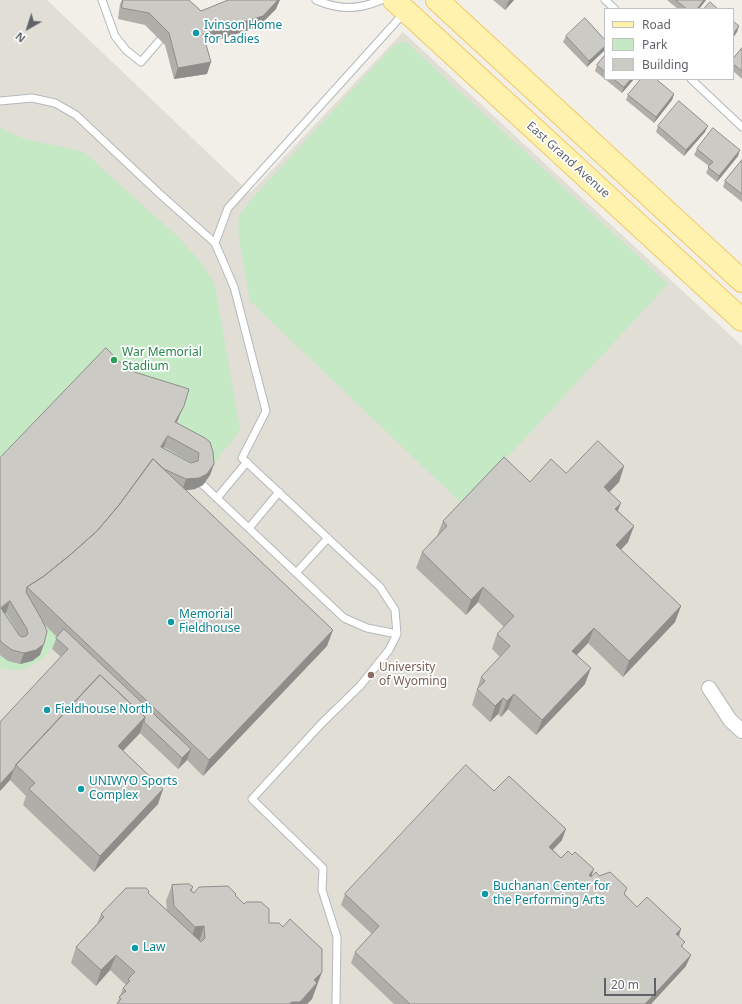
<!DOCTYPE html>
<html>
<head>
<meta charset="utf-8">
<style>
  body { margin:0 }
  #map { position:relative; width:742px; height:1004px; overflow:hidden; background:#f1efe8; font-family:"Noto Sans",sans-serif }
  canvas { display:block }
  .legend { position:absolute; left:604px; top:8px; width:130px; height:72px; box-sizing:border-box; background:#fff; border:1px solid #bfc1c3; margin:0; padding:5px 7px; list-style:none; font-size:12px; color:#5f6368 }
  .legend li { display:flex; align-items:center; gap:8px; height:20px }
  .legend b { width:20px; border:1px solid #bfc1c3 }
  .north { position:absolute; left:8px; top:8px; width:40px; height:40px; -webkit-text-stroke:3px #fff; paint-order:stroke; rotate:219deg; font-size:11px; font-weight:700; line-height:16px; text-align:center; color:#5f6368 }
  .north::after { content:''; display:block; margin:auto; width:14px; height:18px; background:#5f6368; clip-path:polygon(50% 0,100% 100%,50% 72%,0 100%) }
  .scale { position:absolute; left:604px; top:978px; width:52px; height:18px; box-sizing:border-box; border:2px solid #5f6368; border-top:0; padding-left:5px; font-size:12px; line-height:14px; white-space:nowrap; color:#5f6368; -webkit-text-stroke:3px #fff; paint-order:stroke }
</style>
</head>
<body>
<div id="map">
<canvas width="742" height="1004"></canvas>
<ul class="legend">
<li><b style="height:5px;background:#fff2af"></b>Road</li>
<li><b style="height:11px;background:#c5e8c5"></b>Park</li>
<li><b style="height:11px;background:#cccac5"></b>Building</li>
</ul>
<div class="north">N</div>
<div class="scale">20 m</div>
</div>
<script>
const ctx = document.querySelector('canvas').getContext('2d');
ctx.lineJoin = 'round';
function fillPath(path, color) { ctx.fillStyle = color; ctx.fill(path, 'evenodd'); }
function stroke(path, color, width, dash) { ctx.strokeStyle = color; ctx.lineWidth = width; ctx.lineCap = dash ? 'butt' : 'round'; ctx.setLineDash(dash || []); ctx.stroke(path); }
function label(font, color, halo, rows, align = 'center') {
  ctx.font = font + ' "Noto Sans",sans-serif'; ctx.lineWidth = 3.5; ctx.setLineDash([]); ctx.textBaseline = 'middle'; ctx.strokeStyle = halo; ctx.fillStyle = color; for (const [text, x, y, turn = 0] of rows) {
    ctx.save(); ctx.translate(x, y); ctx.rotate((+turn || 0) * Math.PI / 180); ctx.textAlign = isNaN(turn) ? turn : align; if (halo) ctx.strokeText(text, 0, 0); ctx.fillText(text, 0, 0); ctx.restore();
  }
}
const education = new Path2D(`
  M0 0H47L250 193 403 32 742 346V1004H0Z`);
const green = new Path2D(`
  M405 41 668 284 463 505 250 301 238 232 239 216 250 201 393 46Z
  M0 128 25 139 84 152 180 239 202 264 212 279 216 290 240 430 210 469C211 486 195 489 182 491L22 603 60 640C48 653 33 672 13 670 9 670 4 669 0 668Z`);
const lane = new Path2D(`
  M102 0 115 36 126 50 141 62 160 40
  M316 0C339 10 358 10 381 0
  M605 0 615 9
  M691 79 742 127
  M0 101 32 98 55 103 76 115 161 195 215 243 234 287 266 411 242 458 380 587 395 610 397 634 389 650 360 686 322 723 252 799 323 868 322 890 337 937 336 1004
  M215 243 228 208 404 13
  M203 485 344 618 367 628 397 634
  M217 498 247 462
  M249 528 279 492
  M296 573 328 538`);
const street = new Path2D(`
  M709 688 730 720 742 731`);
const primary = new Path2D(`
  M394 0 742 320
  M437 0 742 281`);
const wall = new Path2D(`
  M122 0H189L201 11 276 9 258 27 205 44 207 74 174 79 165 45 145 25 118 19 120 4Z
  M493 0H514L505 10Z
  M667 0H706L699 9H678Z
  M566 36 605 40V50L587 67 563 42Z
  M742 48V79L733 71V59Z
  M605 55V79H634L622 93 595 71 597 65Z
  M674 94 672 100 654 123 626 100 628 95Z
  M658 126 705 132 684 156 656 132Z
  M697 149 738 156 717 182 706 173 709 166 694 155Z
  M742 160V202L723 187 725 181Z
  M128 370 179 417 177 422 214 464 210 475 203 485 195 489 186 490 327 646 203 776 187 760 178 769 140 733 123 751 163 789 158 804 94 872 23 805 26 796 10 780 0 791 61 657 52 649 57 637 45 625 40 655 32 661 20 664 8 661 0 655V458ZM164 447 192 463H191L163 448ZM5 613H6L20 636 19 635Z
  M624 466 619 482 609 492 618 511 634 526 628 542 621 550 681 606 675 622 623 677 588 643 577 655 585 684 536 735 508 709 501 717 498 714 490 722 472 705 481 677 500 657 492 649 497 634 504 627 478 602 466 615 416 568 422 552 437 536 443 521 566 473Z
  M494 791 562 840 553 850 561 858 572 855 594 869 591 877 599 876 625 894 637 907 681 929 679 937 683 947 686 966 651 1004H394L351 963 355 952 372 934 341 905 345 894Z
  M172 885 193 887 192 891 194 893 236 894V896L244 904 269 923 316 988 315 989 312 999 307 1004H117L123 988 126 985 110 970 96 986 71 963 76 947 97 924 101 914 148 893 167 910 166 901Z`);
const shadedWall = new Path2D(`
  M278 0H280L276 9 258 27 199 46 203 34Z
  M510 0H514L505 10 508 2Z
  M704 0H706L699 9H697Z
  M739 26 737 32 733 38V34Z
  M605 46V50L587 67 589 61Z
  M211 62 207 74 174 79 178 68Z
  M631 79H634L622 93 624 87Z
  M674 94 672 100 654 123 656 117Z
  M708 126 705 132 684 156 686 150Z
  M740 150 738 156 717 182 719 176Z
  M184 406 179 417 171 433 175 422Z
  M168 436 164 447 157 458 161 447Z
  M214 464 210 475 203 485 195 489 182 491 186 479Z
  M624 466 619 482 599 503 604 487Z
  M621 503 615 518V509Z
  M634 526 628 542 610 561 616 545Z
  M483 587 478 602 466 615 471 600Z
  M10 601 6 613 0 617 1 608Z
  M681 606 675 622 623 677 629 661Z
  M594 628 588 643 566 666 572 651Z
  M333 630 327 646 203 776 209 760Z
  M44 644 40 655 32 661 20 664 24 653Z
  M591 668 585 684 536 735 542 720Z
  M514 694 508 709 501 717 507 701Z
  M503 698 498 714 490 722 495 706Z
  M145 717 140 733 112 762 118 746Z
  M191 749 187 760 178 769 182 758Z
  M14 769 10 780 0 791V784Z
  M163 789 158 804 94 872 100 856Z
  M566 829 562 840 545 858 549 847Z
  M594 869 590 880 589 875Z
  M204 926 199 942H190L195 927Z
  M681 929 677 940 676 934Z
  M116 955 110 970 96 986 101 970Z
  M691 955 686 966 651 1004H645Z
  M322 972 312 999 307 1004H289Z`);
const building = new Path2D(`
  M123 0H189L201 11 228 0H278L263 16 203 34 211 62 178 68 169 33 149 13 122 8Z
  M676 0H704L697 9H687Z
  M710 2 718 9H704Z
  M585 18 605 40V46L589 61 566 36Z
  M733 21 739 26 733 34Z
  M742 48V71L733 64V59Z
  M605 55V72L597 65Z
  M614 79H631L624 87Z
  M641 79H656L674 94 656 117 628 95Z
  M679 101 708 126 686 150 658 126Z
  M713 128 740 150 719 176 708 167 713 162 697 149Z
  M742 160V194L725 181Z
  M106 348 128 370 189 389 184 406 175 422 205 438 210 442 213 452 214 464 207 474 199 478 186 479 164 469 153 459 119 505 97 531 70 555 44 576 27 587 26 592 42 620 47 631 44 644 36 650 24 653 12 650 1 642 0 640V458ZM168 436 199 453 198 461 191 463 161 447ZM10 601 27 629 28 634 26 636 22 637 19 635 1 608Z
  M598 441 624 466 604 487 621 503 615 509 634 526 616 545 681 606 629 661 594 628 572 651 591 668 542 720 514 694 507 701 503 698 495 706 477 689 485 681 481 677 510 646 497 634 514 616 483 587 471 600 422 552 447 526 443 521 504 457 530 482 551 459 566 473Z
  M153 459 333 630 209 760 27 587 44 576 70 555 97 531 119 505Z
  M64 629 191 749 182 758 144 722 145 717 100 675 16 765 14 769 0 784V722L68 649 56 638Z
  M100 675 145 717 118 746 163 789 100 856 29 789 35 783 16 765Z
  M466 765 494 791 509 776 566 829 549 847 561 858 568 851 572 855 575 852 594 869 589 875 591 877 596 872 599 876 610 872 627 888 624 894 637 907 647 897 681 929 676 934 685 942 681 946 691 955 645 1004H410L355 952 379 926 345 894Z
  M189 884 193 887 190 890 194 893 199 887 228 886 236 894 235 895 244 904 246 902H261L269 909V923H279L283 927 290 919 322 949V972L314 980 317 983 300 1002H292L289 1004H117L121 999 119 997 126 991 123 988 130 981 128 979 135 972 116 955 101 970 76 947 104 917 101 914 126 888H146L149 891 148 893 201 942 205 938 204 926 195 927 174 906 172 885Z`);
const markers = [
  [196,33,4,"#0f9aa8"],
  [114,360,4,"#2e9e5b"],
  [171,622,4,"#0f9aa8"],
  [371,675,4,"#8d6e63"],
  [47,710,4,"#0f9aa8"],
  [81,789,4,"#0f9aa8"],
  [485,894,4,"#0f9aa8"],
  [135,948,4,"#0f9aa8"]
];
const cultureNames = [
  ["Ivinson Home",204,26],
  ["for Ladies",204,40],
  ["Memorial",179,615],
  ["Fieldhouse",179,629],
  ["Fieldhouse North",55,710],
  ["UNIWYO Sports",89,782],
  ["Complex",89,796],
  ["Buchanan Center for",493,887],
  ["the Performing Arts",493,901],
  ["Law",143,948]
];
const streetNames = [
  ["East Grand Avenue",568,160,42]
];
const leisureNames = [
  ["War Memorial",122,353],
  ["Stadium",122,367]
];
const educationNames = [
  ["University",379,668],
  ["of Wyoming",379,682]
];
fillPath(education, '#e1ded6');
fillPath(green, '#c5e8c5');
stroke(lane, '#b5b8bc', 9);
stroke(street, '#b5b8bc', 16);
stroke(primary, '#f2c960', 24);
stroke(lane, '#fff', 7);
stroke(street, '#fff', 14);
stroke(primary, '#fff2af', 22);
fillPath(wall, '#afaea9');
fillPath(shadedWall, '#8f8d8a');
fillPath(building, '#cccac5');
stroke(building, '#8f8d8a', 1);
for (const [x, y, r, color] of markers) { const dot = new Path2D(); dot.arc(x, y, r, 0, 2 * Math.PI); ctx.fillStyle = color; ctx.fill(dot); stroke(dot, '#fff', 1.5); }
label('12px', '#0d838f', '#fff', cultureNames, 'left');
label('12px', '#5f6368', '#fff', streetNames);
label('12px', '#27864d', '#fff', leisureNames, 'left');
label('12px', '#785e54', '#fff', educationNames, 'left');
</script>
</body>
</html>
